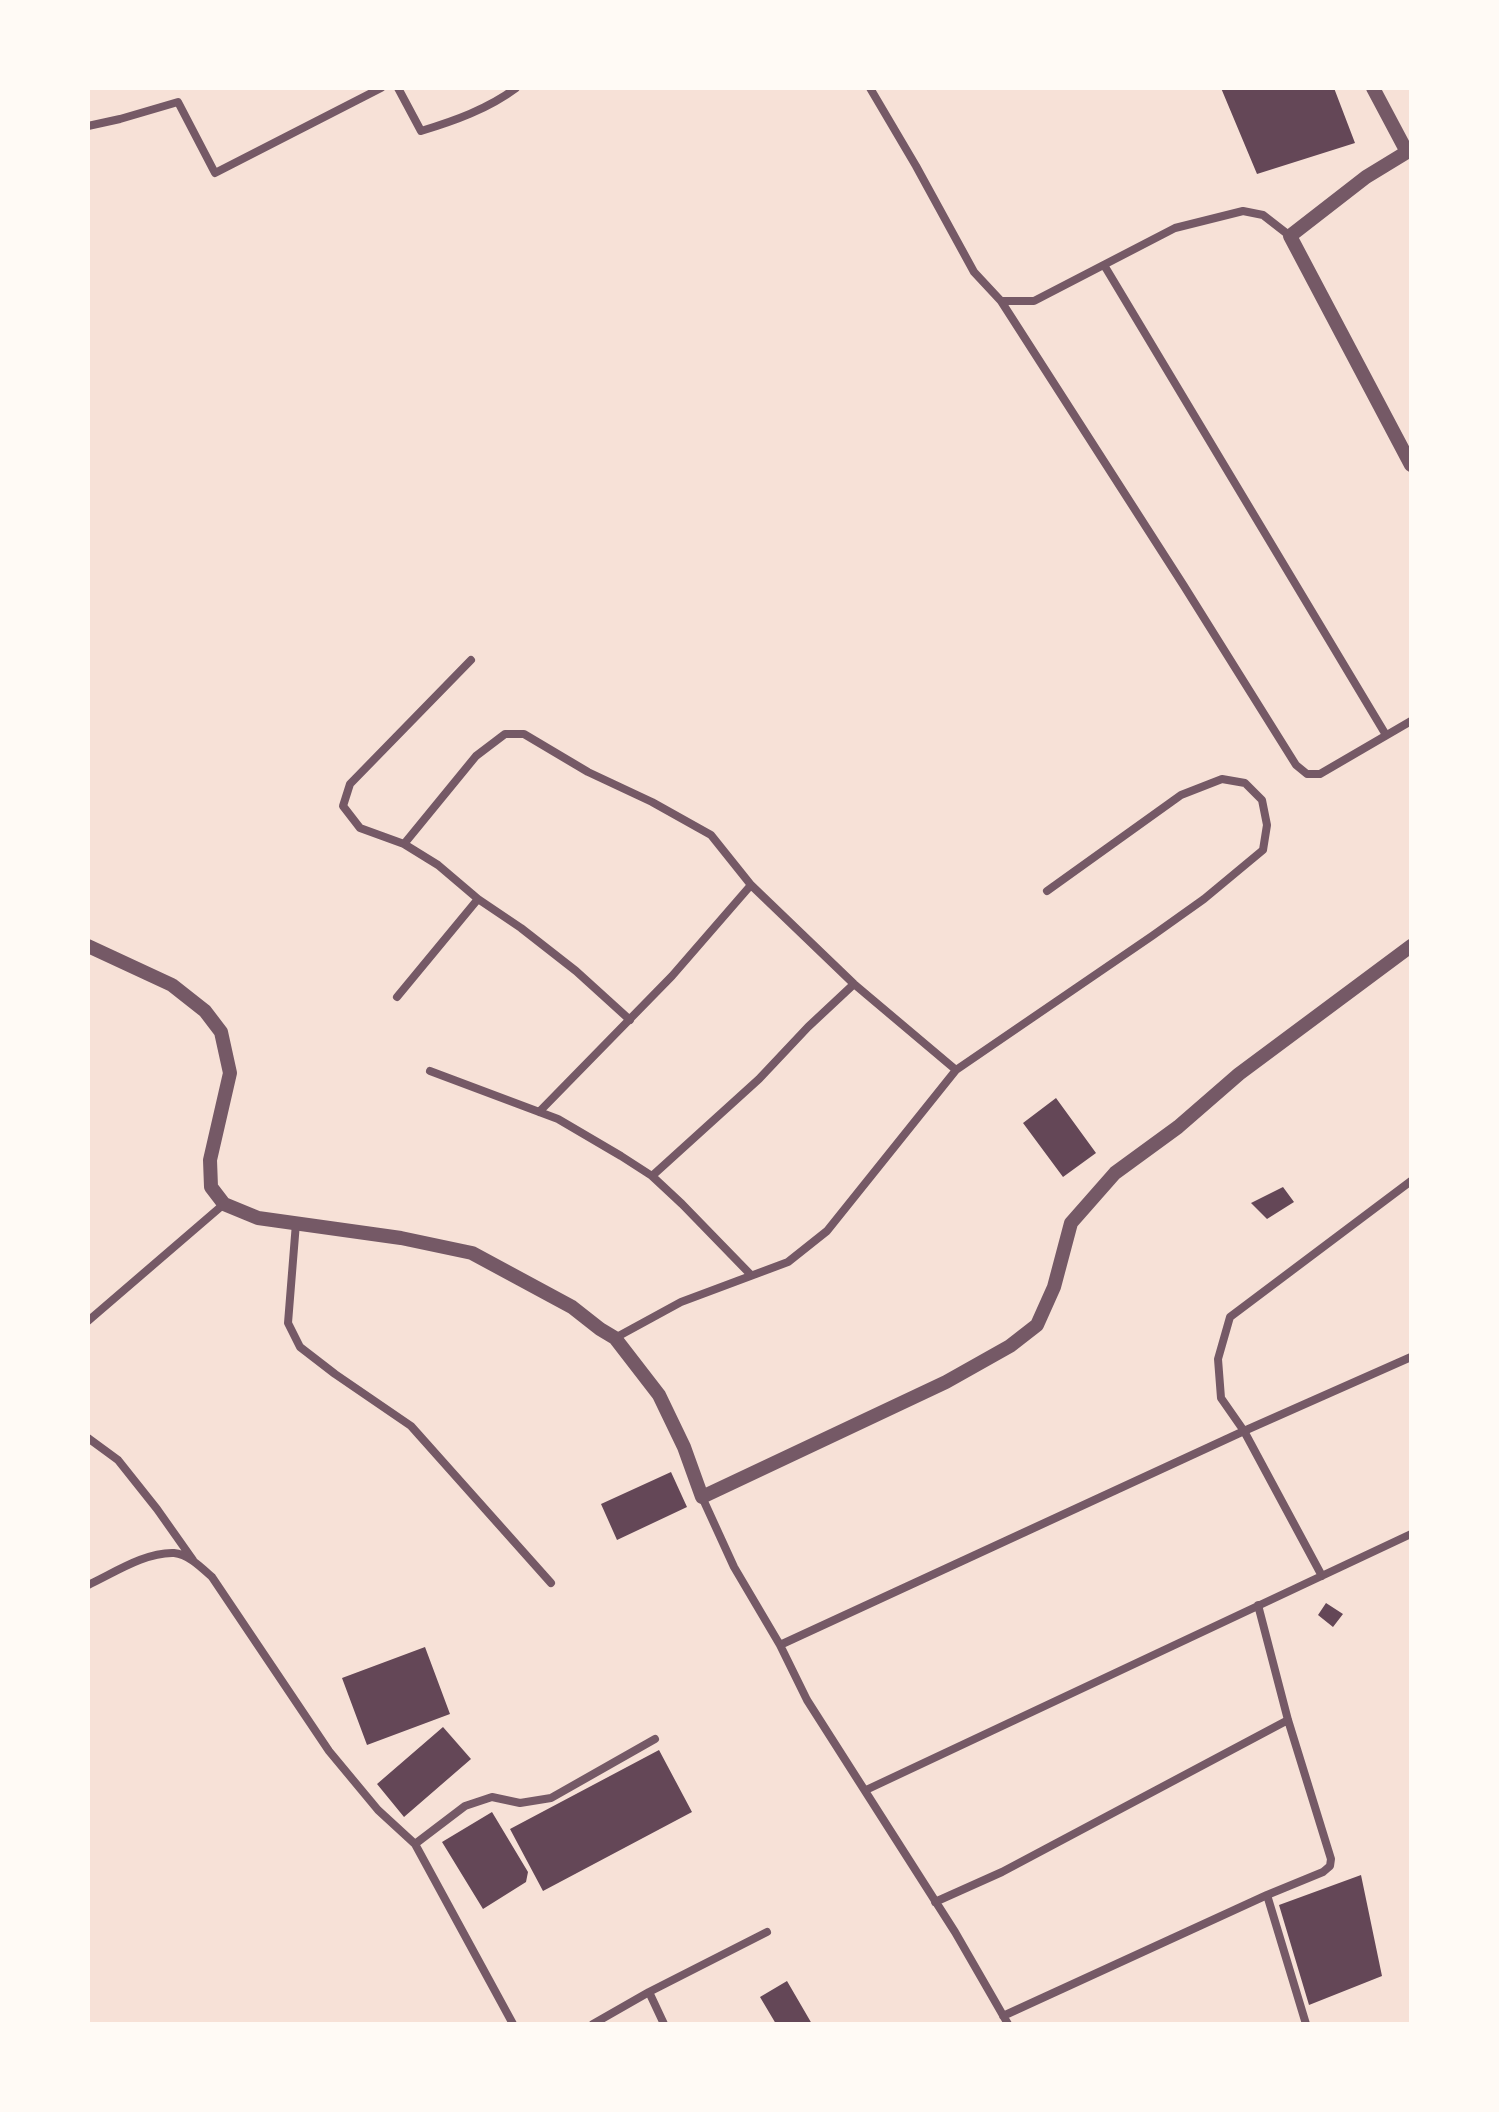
<!DOCTYPE html>
<html>
<head>
<meta charset="utf-8">
<style>
  body { margin:0 }
  #map { position:relative; width:1499px; height:2112px; overflow:hidden; background:#f7e1d7; font-family:Quicksand,sans-serif }
  canvas { display:block }
  .frame { position:absolute; inset:0; border:90px solid #fffaf5; pointer-events:none }
</style>
</head>
<body>
<div id="map">
<canvas width="1499" height="2112"></canvas>
<div class="frame"></div>
</div>
<script>
const ctx = document.querySelector('canvas').getContext('2d');
ctx.lineJoin = 'round';
function fillPath(path, color) { ctx.fillStyle = color; ctx.fill(path, 'evenodd'); }
function stroke(path, color, width, dash) { ctx.strokeStyle = color; ctx.lineWidth = width; ctx.lineCap = dash ? 'butt' : 'round'; ctx.setLineDash(dash || []); ctx.stroke(path); }
const building = new Path2D(`
  M1221 88H1334L1355 143 1257 174Z
  M1056 1098 1096 1153 1063 1177 1023 1123Z
  M1283 1187 1294 1202 1267 1219 1251 1203Z
  M671 1472 687 1507 617 1540 601 1504Z
  M1326 1603 1343 1614 1333 1627 1318 1615Z
  M425 1647 450 1714 367 1745 342 1678Z
  M443 1727 471 1759 404 1817 377 1784Z
  M659 1750 692 1812 543 1891 510 1829Z
  M492 1812 528 1872 526 1882 483 1909 442 1842Z
  M1361 1875 1382 1976 1309 2005 1279 1905Z
  M787 1981 812 2024H776L760 1997Z`);
const minor = new Path2D(`
  M398 88 421 131C454 121 488 109 516 88
  M870 88 916 166 974 272 1001 301H1034L1175 228 1243 211 1263 215 1290 236
  M88 126 120 119 178 102 215 173 381 88
  M1104 265 1386 735
  M1001 301 1184 586 1296 765 1307 774H1320L1411 721
  M471 660 350 784 343 806 360 828 404 844 438 865 478 899 521 928 576 971 630 1020
  M404 844 476 756 505 734H524L588 772 652 802 711 835 751 885 854 984 956 1070
  M397 997 478 899
  M430 1071 558 1119 621 1156 652 1176 682 1204 751 1275
  M539 1112 672 976 751 885
  M652 1176 759 1079 808 1027 854 984
  M296 1223 288 1323 300 1347 335 1374 411 1426 551 1583
  M88 1321 224 1204
  M615 1338 681 1302 788 1262 827 1231 956 1070 1152 936 1204 899 1263 850 1267 825 1262 800 1245 783 1222 779 1181 795 1047 891
  M88 1438 118 1460 157 1509 193 1560
  M702 1497 734 1567 780 1645 807 1700 955 1932 1008 2024
  M1322 1576 1244 1431 1221 1398 1218 1359 1230 1317 1411 1181
  M88 1585C114 1573 145 1552 174 1553 188 1554 202 1568 212 1577L329 1751 378 1810 415 1844 513 2024
  M780 1645 1244 1431 1411 1357
  M866 1790 1411 1534
  M415 1844 465 1806 492 1797 520 1803 551 1798 655 1739
  M1267 1895 1306 2024
  M935 1902 1002 1872 1288 1720
  M649 1992 664 2024
  M1003 2016 1267 1895 1323 1872 1330 1866 1331 1859 1288 1720 1258 1605
  M593 2024 649 1992 767 1932`);
const tertiary = new Path2D(`
  M1373 88 1407 152 1366 177 1290 236 1411 465
  M88 946 172 985 205 1011 221 1032 230 1073 210 1160 211 1187 224 1204 258 1218 401 1238 472 1253 572 1307 600 1329 615 1338 659 1395 684 1447 702 1497 946 1382 1010 1346 1037 1325 1054 1287 1071 1223 1115 1173 1178 1127 1239 1074 1411 946`);
fillPath(building, '#644757');
stroke(minor, '#755966', 8);
stroke(tertiary, '#755966', 14);
</script>
</body>
</html>
